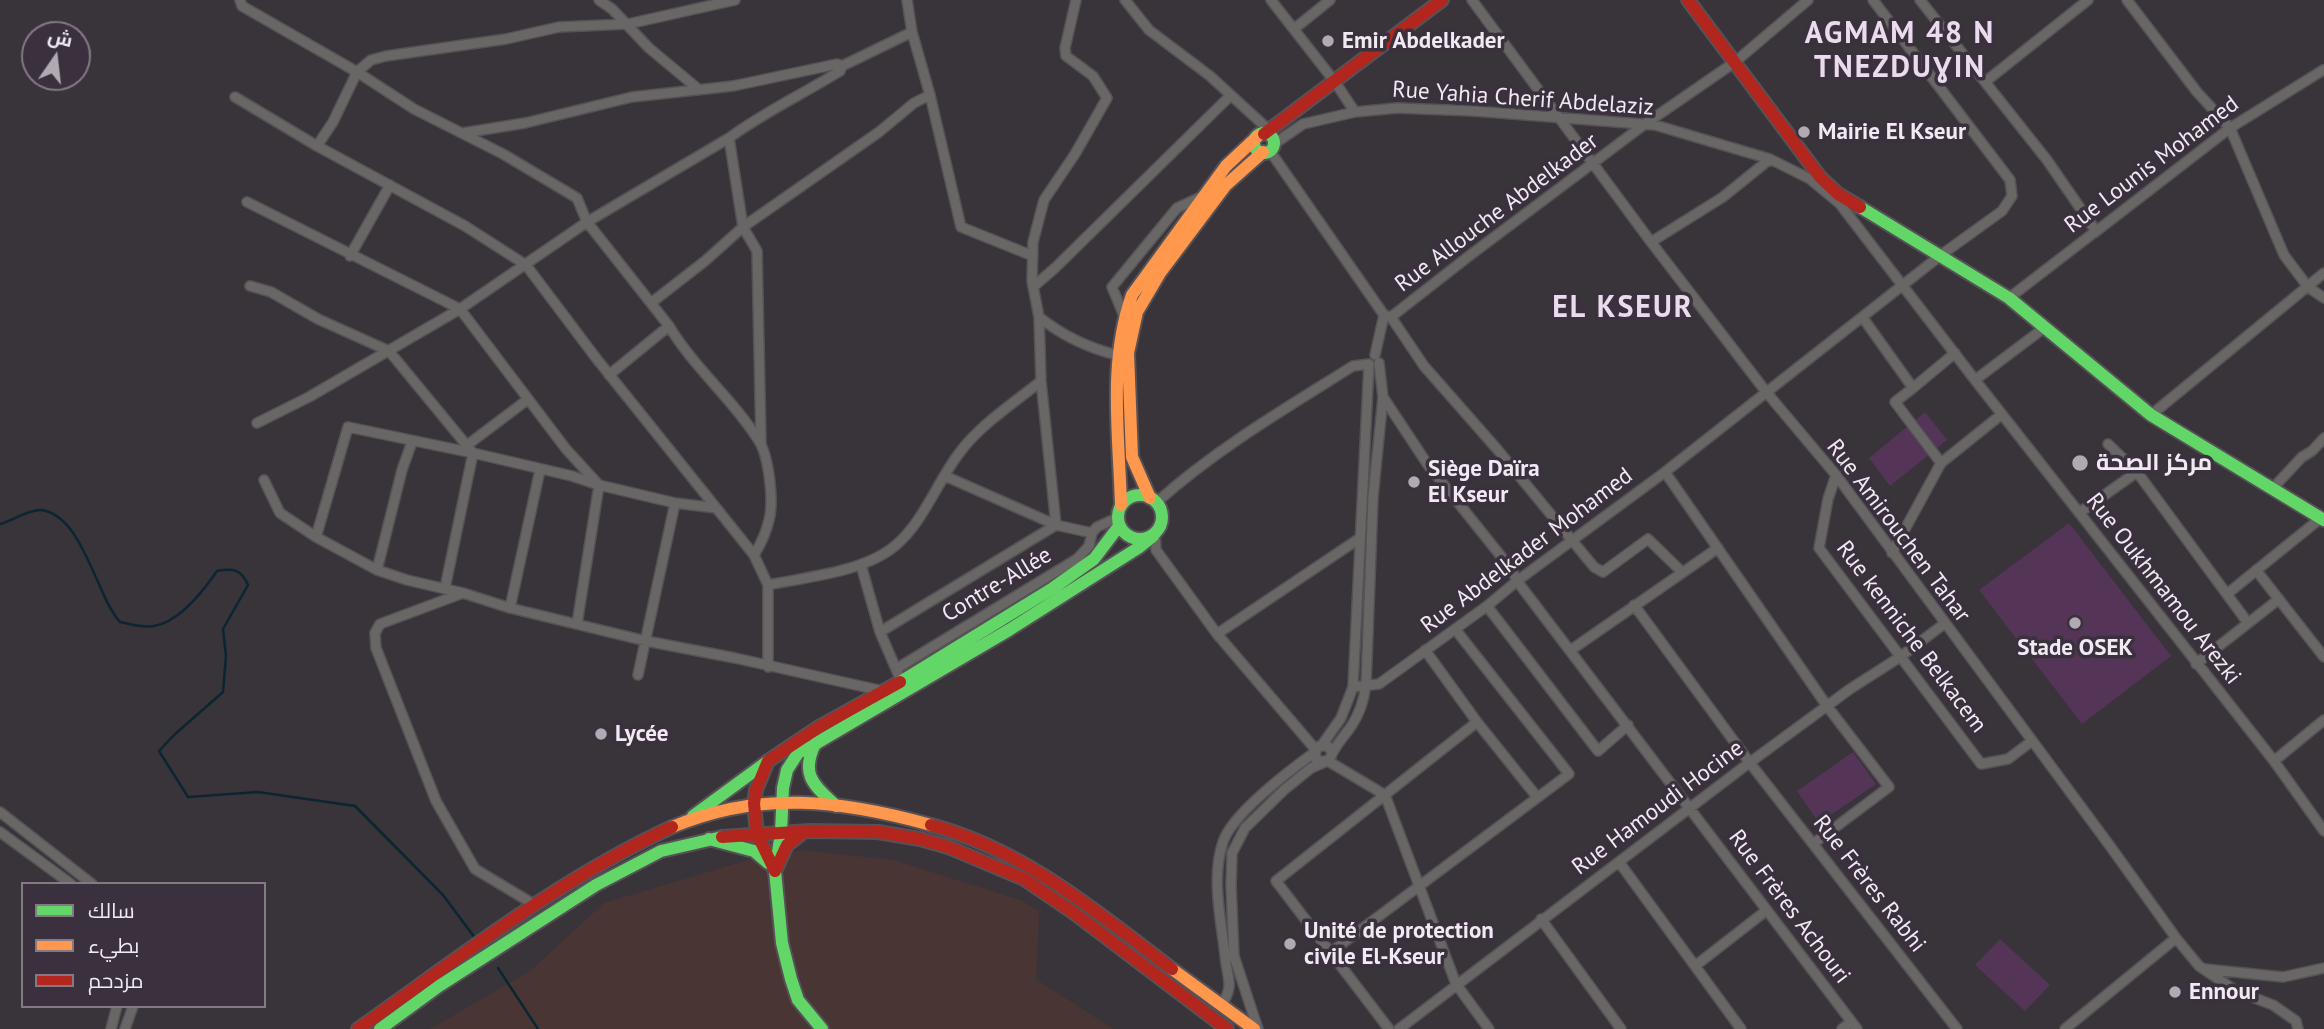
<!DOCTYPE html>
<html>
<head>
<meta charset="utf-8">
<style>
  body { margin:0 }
  #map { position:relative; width:2324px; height:1029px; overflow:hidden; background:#39333a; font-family:"PT Sans",Cairo,sans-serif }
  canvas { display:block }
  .legend { position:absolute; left:21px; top:882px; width:245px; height:126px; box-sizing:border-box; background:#3b303d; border:2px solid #847a85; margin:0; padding:9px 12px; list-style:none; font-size:21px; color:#f1eaf2 }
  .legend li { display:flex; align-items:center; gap:14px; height:35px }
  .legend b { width:35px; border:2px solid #847a85 }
  .north { position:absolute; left:21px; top:21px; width:70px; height:70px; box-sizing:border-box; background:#3b303d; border:2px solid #847a85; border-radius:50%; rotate:14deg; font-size:19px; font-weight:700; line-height:28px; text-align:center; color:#f1eaf2 }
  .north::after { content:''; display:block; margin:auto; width:24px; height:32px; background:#b1aab2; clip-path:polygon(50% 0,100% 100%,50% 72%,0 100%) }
</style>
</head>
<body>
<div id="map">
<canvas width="2324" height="1029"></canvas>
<ul class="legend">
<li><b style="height:9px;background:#63d668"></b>سالك</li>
<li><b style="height:9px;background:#ff974d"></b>بطيء</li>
<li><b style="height:9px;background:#b3261e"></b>مزدحم</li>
</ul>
<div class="north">ش</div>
</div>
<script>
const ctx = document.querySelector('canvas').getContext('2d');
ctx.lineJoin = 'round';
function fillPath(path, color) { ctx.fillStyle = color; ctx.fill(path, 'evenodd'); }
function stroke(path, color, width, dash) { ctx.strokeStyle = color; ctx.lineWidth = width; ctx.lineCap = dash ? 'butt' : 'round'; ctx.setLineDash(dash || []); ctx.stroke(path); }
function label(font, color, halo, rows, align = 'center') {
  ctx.font = font + ' "PT Sans",Cairo,sans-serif'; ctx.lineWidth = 7; ctx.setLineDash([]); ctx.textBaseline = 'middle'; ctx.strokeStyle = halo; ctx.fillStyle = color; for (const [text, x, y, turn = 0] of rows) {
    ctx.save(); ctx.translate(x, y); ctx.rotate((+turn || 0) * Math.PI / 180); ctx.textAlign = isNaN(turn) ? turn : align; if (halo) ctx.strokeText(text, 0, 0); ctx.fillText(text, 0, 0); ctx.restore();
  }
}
const industrial = new Path2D(`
  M801 850 894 860 1023 901 1039 911 1036 979 1113 1029H430L530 971 604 903 748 860Z`);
const green = new Path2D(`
  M1925 412 1947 440 1890 486 1869 458Z
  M2069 523 2171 656 2082 724 1979 590Z
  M1853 752 1876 784 1819 823 1797 791Z
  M2000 939 2050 985 2025 1011 1975 965Z`);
const stream = new Path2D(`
  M0 524C12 521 29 509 41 510 83 515 96 596 120 622 130 624 144 628 154 626 179 622 204 590 217 571 233 568 241 569 248 585L223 629 226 656 223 692 174 735 159 751 188 797 258 792 355 806 443 895 475 938
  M498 968 538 1029`);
const street = new Path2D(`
  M240 0 242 6 357 72 414 109 503 154 577 198 587 222 669 326C694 368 734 400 759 441 769 457 774 502 769 520 766 533 761 544 754 555
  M599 0 612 9 649 48 697 88
  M735 0 628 24 559 27 506 39 386 56 371 60 357 72 333 122 317 146 465 226 526 265 596 358 754 555 768 585V667
  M907 0 912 32 930 95 961 227 1033 256
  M1076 0 1065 48 1066 56 1093 76 1107 98 1075 154 1044 200 1033 242 1032 281 1039 317C1063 336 1088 348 1117 355
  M1125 0 1149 30 1210 76 1269 130 1268 133
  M1271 0 1335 82 1355 112
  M1472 0 1651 242 1767 393 1836 475 2110 846 2176 938 2199 966 2236 991 2273 1005 2296 1021 2298 1029
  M1920 0 2047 160 2096 231 2009 298
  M2127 0 2197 92 2230 128 2284 255 2308 287 2324 298
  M1294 29 1330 0
  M842 66 912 32
  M1985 82 2088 0
  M235 97 317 146
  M729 138 743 227 757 251 761 443
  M1274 144 1303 124 1355 112 1397 108 1474 111 1655 125 1770 159 1810 179 1840 204 1975 380 2274 761 2324 831
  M1270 151 1384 315 1375 355
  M247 202 460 309 566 449 599 485 577 624
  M2094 233 2230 128 2323 70
  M1651 242 1723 197 1770 159
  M350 256 390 185
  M250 286 271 292 318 319 389 351 473 453 572 476 599 485 675 503 716 508
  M1033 287 1055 268 1230 96
  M651 303 705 261 743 227 879 132 914 103 930 95
  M1384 315 1391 317 1469 256 1645 124 1735 62 1808 0
  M1124 316 1112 287 1177 208 1203 196
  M1391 317 1424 366 1497 449 1594 567 1603 572 1648 539 1682 572
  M1863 318 1913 388 1895 402 1941 463
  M609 375 669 326
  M1975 380 2044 328
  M1913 388 1955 353
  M1383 397 1428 465 1512 570 1517 581 1857 1029
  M2151 415 2324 273
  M257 423 309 397 460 309 587 222 729 138C764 112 803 94 840 71L842 66 837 64 733 86 632 97 525 123 463 133
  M2108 444 2137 472 2248 623
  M466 446 527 400
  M1665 472 1827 706 1889 787 1813 844
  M1836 475 1828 499 1819 548 1981 764 2008 759 2032 741
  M945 476 1056 525 1092 533
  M264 480 280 513 316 537 377 570 407 580 463 593
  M2273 488 2302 457 2312 451 2324 438
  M1157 502C1216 449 1286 408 1353 366L1369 364 1353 687 1341 718 1322 745
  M2079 513 2137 472
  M1155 533 1156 550 1217 634 1316 750
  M316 537 348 427 473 453 445 588
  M1892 553 1941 463 2002 414
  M861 565 880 632 896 669
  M377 570 402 470 412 442
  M2256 570 2324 657
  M768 585C807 577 865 572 896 545 924 521 937 482 960 452 981 424 1014 403 1041 381
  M2227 594 2321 518
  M1634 605 1750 763 1957 1029
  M1487 606 1598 751 1628 725
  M510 608 540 470
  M880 632 1056 525 1041 381 1039 317
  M1217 634 1360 538
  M1425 650 1477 722 1537 797
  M1571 650 1718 548
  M2196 664 2279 599
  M638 675 675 503
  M901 681 896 669 1077 559 1089 546 1092 533 1097 527 1117 518
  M1353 687 1379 684 1487 606 1517 581 1665 472 1941 255 2002 211 2012 196 2010 180 1873 0
  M1331 751 1328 746H1319L1316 750 1315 758 1322 762 1330 759C1334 746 1344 737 1352 725 1360 713 1364 699 1366 685L1373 497 1383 397 1379 363
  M1328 761 1385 795 1456 984 1489 1029
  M2274 761 2324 720
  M0 812 92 884
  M0 832 71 884
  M1619 862 1741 1029
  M535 905 475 869 436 801 376 648 375 633 380 624 463 593 510 608 646 641 735 658 883 691
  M1541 919 1621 1029
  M1331 952 1569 774 1455 629
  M1695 966 1767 910
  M2205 969 2283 977 2324 968
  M1221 1006C1235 985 1227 979 1225 955 1221 920 1211 877 1223 842 1232 814 1290 770 1315 752
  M111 1029 117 1006
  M125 1029 133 1006
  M1258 1029 1234 956 1231 886 1232 853 1245 828 1285 789 1311 768 1325 762
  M1389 1029 1276 881 1477 722
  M1399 1029 1741 769 1850 689 1900 657 1944 624
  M1842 1029 1851 1022
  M2065 1029 2176 938`);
const fast = new Path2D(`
  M1254 143a10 10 0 1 1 20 0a10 10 0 1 1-20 0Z
  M1860 207 2009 298 2151 415 2324 520
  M1118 517a22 22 0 1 1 44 0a22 22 0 1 1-44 0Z
  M900 682 1053 588 1094 559 1119 526
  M816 744 798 753 787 770 783 788 781 833 775 871 782 943 791 979 798 1000 822 1029
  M836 806C814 785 800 775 815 744L1009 630 1138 548 1153 536
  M693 816 768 761
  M709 839 754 851 768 863
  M380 1029 439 986 596 885 661 851 722 837`);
const slow = new Path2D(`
  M1150 498 1132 457 1128 353 1137 312 1160 273 1226 185 1263 152
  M1121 505C1119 435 1108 362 1132 295L1226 166 1258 136
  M672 827C760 790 841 800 931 825
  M1172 969 1254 1029`);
const jam = new Path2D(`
  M1688 0 1820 177 1838 194 1860 207
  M1264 134 1442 0
  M931 825C1024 850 1097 912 1172 969
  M722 837 809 831 878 832 920 839 948 847 1024 879 1074 913 1227 1029
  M775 871 757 834 754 803 756 790 768 761 819 727 900 682
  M775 871 787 845 801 834
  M358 1029C459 958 559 879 672 827`);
const markers = [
  [1328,41,7,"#b1aab2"],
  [1804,132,7,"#b1aab2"],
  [2080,463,9,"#b1aab2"],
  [1414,482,7,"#b1aab2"],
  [2075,623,7,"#b1aab2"],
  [601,734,7,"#b1aab2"],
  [1290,944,7,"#b1aab2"],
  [2175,992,7,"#b1aab2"]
];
const poiNames = [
  ["Emir Abdelkader",1342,41],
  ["Mairie El Kseur",1818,132],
  ["مركز الصحة",2096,463],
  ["Siège Daïra",1428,469],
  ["El Kseur",1428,495],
  ["Stade OSEK",2075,648,"center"],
  ["Lycée",615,734],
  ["Unité de protection",1304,931],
  ["civile El-Kseur",1304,957],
  ["Ennour",2189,992]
];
const streetNames = [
  ["Rue Yahia Cherif Abdelaziz",1523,99,4],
  ["Rue Lounis Mohamed",2152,165,-37],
  ["Rue Allouche Abdelkader",1497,213,-37],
  ["Rue Amirouchen Tahar",1898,531,53],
  ["Rue Abdelkader Mohamed",1527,551,-37],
  ["Contre-Allée",997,585,-31],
  ["Rue Oukhmamou Arezki",2163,589,52],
  ["Rue kenniche Belkacem",1911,637,53],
  ["Rue Hamoudi Hocine",1658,808,-37],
  ["Rue Frères Rabhi",1869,884,52],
  ["Rue Frères Achouri",1789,907,53]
];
const districtNames = [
  ["AGMAM 48 N",1900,34],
  ["TNEZDUƔIN",1900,68],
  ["EL KSEUR",1623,308]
];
fillPath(industrial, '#493634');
fillPath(green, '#543558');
stroke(stream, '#0b2630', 2.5);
stroke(street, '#565157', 12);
stroke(fast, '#565157', 16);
stroke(slow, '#565157', 16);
stroke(jam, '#565157', 16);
stroke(street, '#696666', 9);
stroke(fast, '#63d668', 12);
stroke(slow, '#ff974d', 12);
stroke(jam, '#b3261e', 12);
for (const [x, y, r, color] of markers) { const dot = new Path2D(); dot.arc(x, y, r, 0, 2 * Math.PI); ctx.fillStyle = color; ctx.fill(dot); stroke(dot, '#3b303d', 2.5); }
label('bold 23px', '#f1eaf2', '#3b303d', poiNames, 'left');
label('23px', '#f1eaf2', '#3b303d', streetNames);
ctx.letterSpacing = '2px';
label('bold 30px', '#eadcec', '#3b303d', districtNames);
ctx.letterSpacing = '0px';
</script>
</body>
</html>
